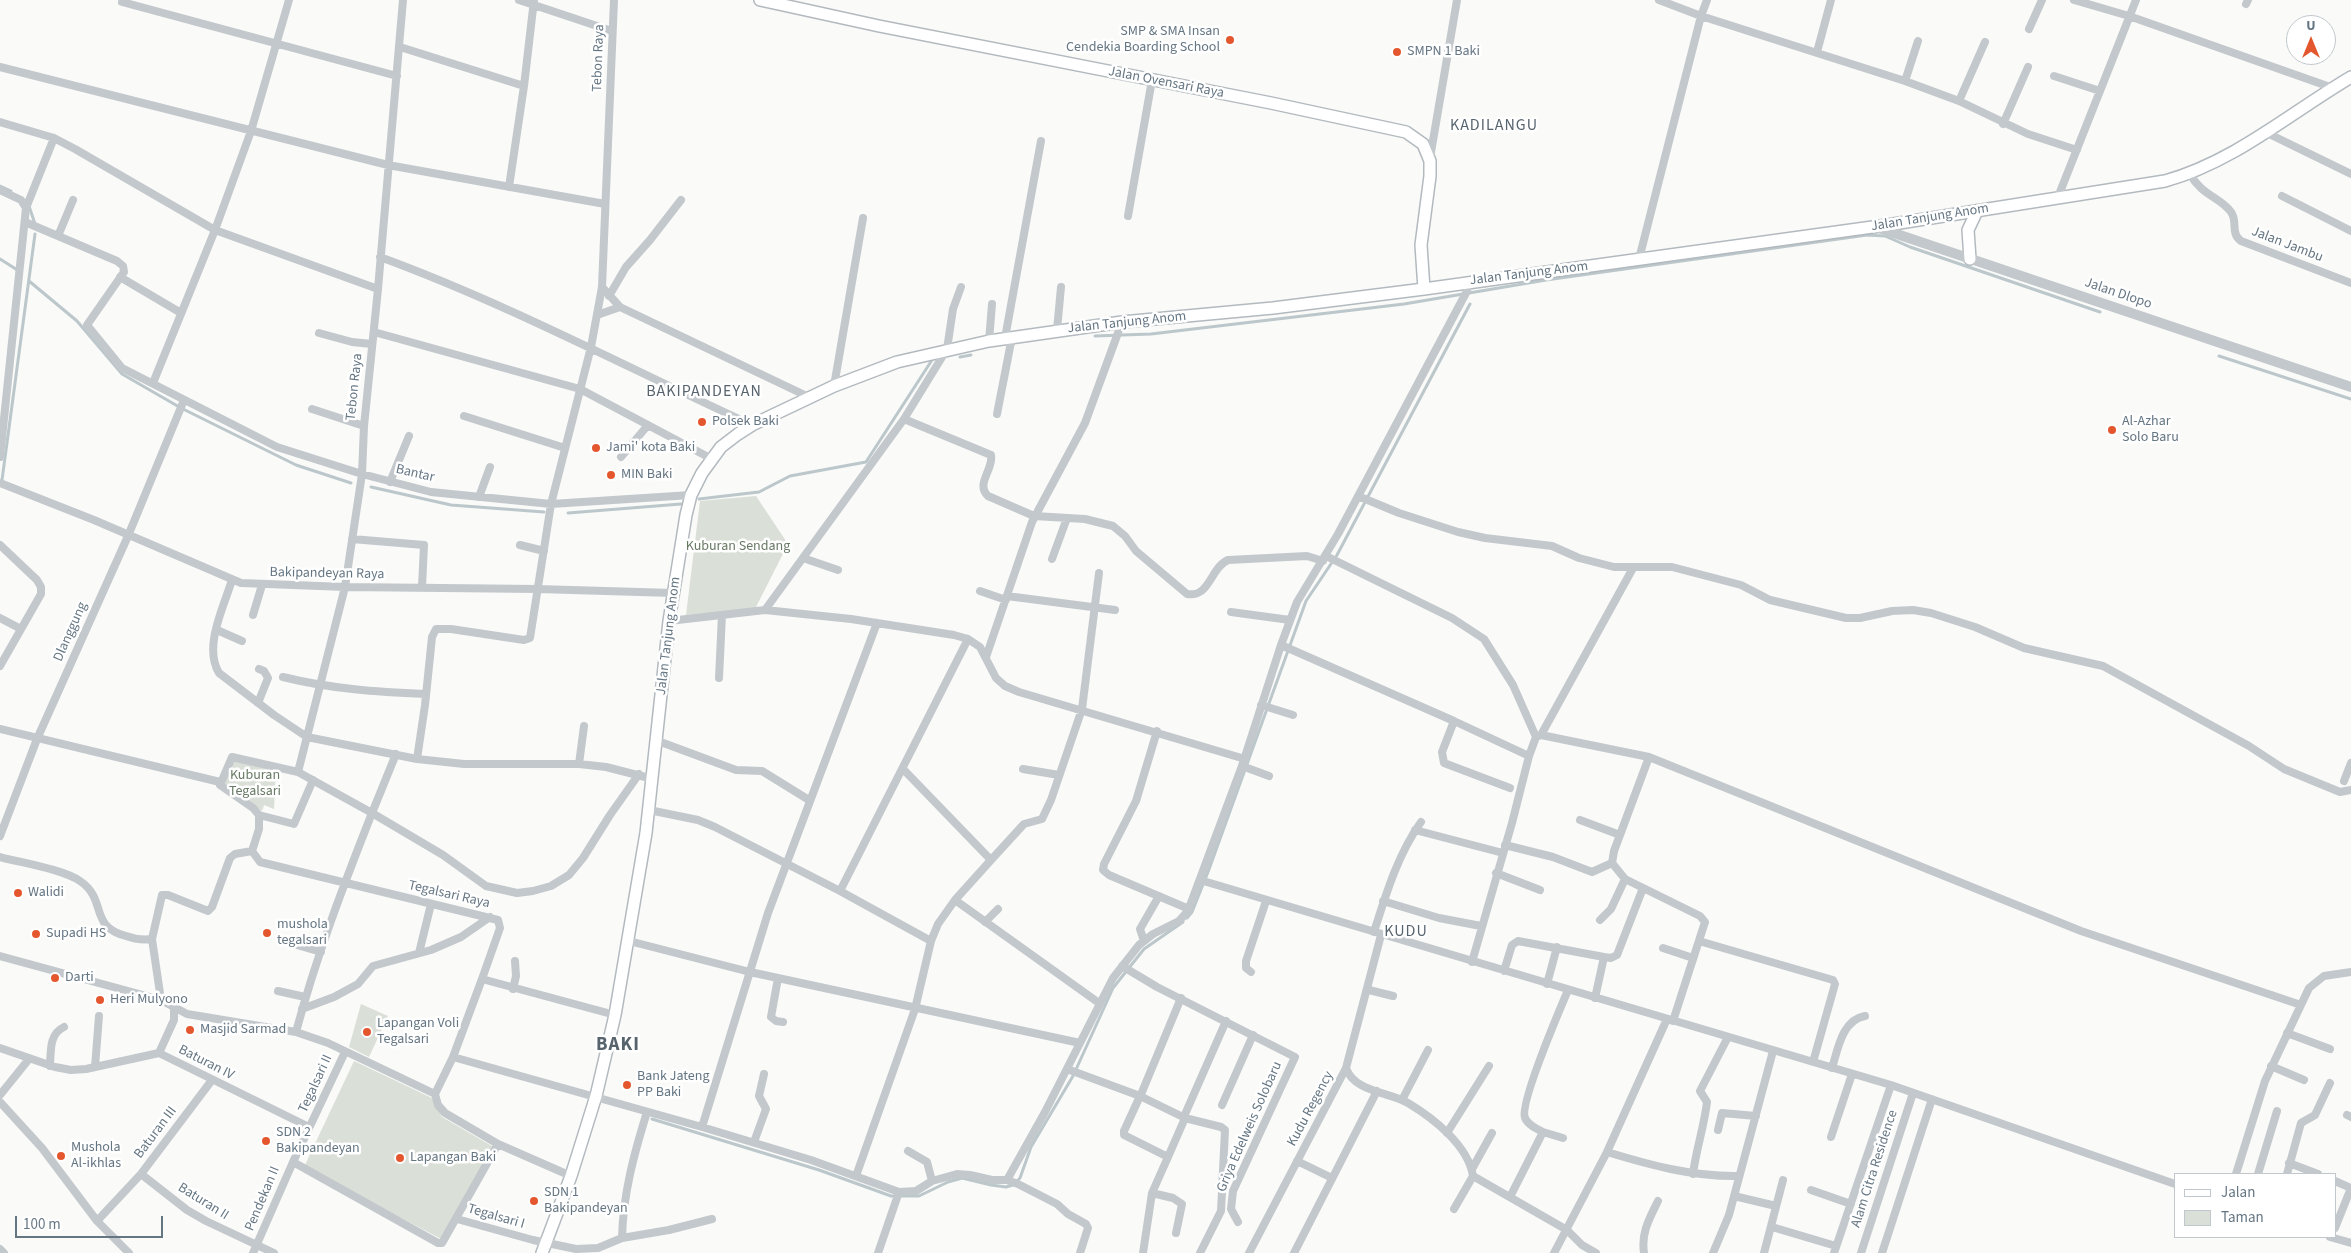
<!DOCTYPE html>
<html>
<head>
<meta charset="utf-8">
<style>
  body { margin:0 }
  #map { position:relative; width:2351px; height:1253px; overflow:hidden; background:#fafaf8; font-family:"Source Sans 3",sans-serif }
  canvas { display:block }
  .legend { position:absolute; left:2174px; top:1173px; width:162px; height:65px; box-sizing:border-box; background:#fff; border:1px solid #c1c8cd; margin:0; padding:6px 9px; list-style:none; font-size:15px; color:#657683 }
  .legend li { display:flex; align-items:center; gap:10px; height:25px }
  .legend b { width:25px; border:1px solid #c1c8cd }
  .north { position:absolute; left:2286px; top:15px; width:50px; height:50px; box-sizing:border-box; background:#fff; border:1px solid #c1c8cd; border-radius:50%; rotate:0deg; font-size:14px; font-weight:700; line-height:20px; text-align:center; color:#657683 }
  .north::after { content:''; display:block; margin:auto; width:18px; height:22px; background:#e4572e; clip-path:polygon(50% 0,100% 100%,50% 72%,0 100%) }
  .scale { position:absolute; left:15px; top:1216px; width:148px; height:22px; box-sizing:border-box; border:2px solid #657683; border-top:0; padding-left:6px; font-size:15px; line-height:18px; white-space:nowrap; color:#657683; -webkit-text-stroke:4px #fff; paint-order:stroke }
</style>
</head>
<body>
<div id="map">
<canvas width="2351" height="1253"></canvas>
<ul class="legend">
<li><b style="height:6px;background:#fff"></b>Jalan</li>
<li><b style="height:14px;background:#dadfd7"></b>Taman</li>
</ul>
<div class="north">U</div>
<div class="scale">100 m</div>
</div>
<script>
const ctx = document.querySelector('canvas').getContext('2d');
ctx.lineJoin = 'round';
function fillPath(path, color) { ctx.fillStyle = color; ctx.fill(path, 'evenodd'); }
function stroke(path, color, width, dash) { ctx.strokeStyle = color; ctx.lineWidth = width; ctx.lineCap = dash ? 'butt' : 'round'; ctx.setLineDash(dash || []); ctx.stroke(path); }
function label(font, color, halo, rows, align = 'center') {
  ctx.font = font + ' "Source Sans 3",sans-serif'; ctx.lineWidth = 5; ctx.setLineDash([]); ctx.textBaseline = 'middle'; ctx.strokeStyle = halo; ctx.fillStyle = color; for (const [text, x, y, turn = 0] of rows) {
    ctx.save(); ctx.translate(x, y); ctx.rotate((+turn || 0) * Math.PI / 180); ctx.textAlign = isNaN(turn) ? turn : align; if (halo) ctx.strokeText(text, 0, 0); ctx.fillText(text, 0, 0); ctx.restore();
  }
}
const green = new Path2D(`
  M756 496 788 544 755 609 686 615 700 501Z
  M233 759 276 769 274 809 264 805 262 811 225 787 222 782Z
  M361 1004 388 1016 369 1057 349 1047Z
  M354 1061 432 1098 442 1117 497 1149 447 1242 304 1167Z`);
const stream = new Path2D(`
  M0 186 11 191
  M29 206 35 224
  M0 259 19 271
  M29 281 77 321 122 374 181 408 296 465 351 483
  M1095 336 1151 334 1404 304 1546 280 1867 235 1885 236 1910 247 2100 312
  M2219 356 2351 399
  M960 357 971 355
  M2 480 35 234
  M371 487 451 505 544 512
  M699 499 759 492 790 476 866 462 932 360
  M568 513 681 504
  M1187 918 1192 912 1208 872 1306 601 1337 555 1470 304
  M652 1119 819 1170 891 1196H919L948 1182 962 1178 991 1185 1006 1187 1013 1185 1020 1178 1031 1147 1073 1076 1113 988 1144 949 1183 922`);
const minor = new Path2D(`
  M519 0 612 31
  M1659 0 1701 16 1905 81 1959 101 2028 134 2077 150
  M2074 0 2129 16 2333 88
  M122 2 397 76
  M2246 4 2248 0
  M2029 29 2042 0
  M400 47 524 86 534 0
  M1817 52 1831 0
  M0 67 388 165 605 204
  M2054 76 2100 91
  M1905 81 1918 41
  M1959 101 1985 42
  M0 122 54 138 75 149 215 230 378 289
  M2003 124 2028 67
  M2265 132 2351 174
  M1430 158 1457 0
  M2190 174C2202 196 2220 197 2231 212 2238 221 2230 233 2241 241L2351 283
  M509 187 524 86
  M0 190 21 200 26 208 0 457
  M2282 196 2351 231
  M2058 197 2136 0
  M26 208 54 138
  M1128 216 1152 80
  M25 222 117 261 123 266 124 272 87 325 122 368 277 447 362 474 431 492 551 504 691 495
  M58 236 73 200
  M380 257C508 304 628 368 752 425
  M1639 259 1701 16 1707 0
  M120 277 181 313
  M602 287 620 307 811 398
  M609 296 626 267 650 240 681 200
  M597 315 620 307
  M1057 330 1061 287
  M374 332 580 389 712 459
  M319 333 352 342 372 344
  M1005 338 1041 141
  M989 341 992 304
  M153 383 215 230 251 131 289 0
  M834 386 863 218
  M312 409 364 426
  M997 414 1012 337
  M464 416 565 448
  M904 419 991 455C994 469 975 484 988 496L1034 516 1085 519 1113 526 1125 536 1136 551 1187 594C1210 598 1210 568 1228 560L1307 556 1323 561
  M621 457 648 425
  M390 482 409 436
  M0 483 94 520 241 583 345 587 538 589 673 593
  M1358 496 1399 513 1458 532 1485 538 1552 546 1579 558 1614 567H1672L1741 585 1770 600 1846 618H1860L1892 611 1913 610 1931 613 1975 627 2024 648 2103 666 2249 746 2284 769 2340 792 2351 790
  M479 497 490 467
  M352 539 424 545 422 587
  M0 545 37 580 41 587V594L0 666
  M520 545 544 551
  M1326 556 1452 618 1484 639 1513 685 1536 737 1541 735 1649 757 1614 851 1612 863 1625 879 1700 916 1705 922 1673 1021
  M803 558 838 570
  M1052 559 1067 518
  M232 580C224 606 203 647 219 673L274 715 307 737 417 759 464 764H579L606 767 653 779
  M980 591 1006 600
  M1007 596 1115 610
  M765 610 904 419 947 349 953 309 961 287
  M1231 612 1290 620
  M253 615 262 585
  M0 618 21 629
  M669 621 765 610 851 619 954 635 968 639 980 647 996 678 1005 686 1019 692 1245 759
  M217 630 242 641
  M1281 645 1454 721 1529 756
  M986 657 1032 522 1085 423 1122 322
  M283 677C331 689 378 692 426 694
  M719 678 722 615
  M258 703 268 678 264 671 259 669
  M1261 705 1293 715
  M1454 721 1442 752 1444 763 1510 788
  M0 729 220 782
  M1157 731 1136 801 1104 864 1103 870 1109 875 1189 909
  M1541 735 1633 568
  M658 741 736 770 762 771 809 800
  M396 754 372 813 443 855 486 886 517 893 533 891 551 886 569 875 583 858 610 815 639 774
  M1649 757 2081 931 2301 1005
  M417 759 425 705 432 637 436 629H451L524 640 530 638 551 504 591 347 602 287 614 0
  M579 764 584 726
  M1242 766 1269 776
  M1023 769 1059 775
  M298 772 345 587 362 474 364 426 378 289 403 0
  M2344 781 2351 763
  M649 810 698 820 715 827 840 891 931 941
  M259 815 294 824 313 780
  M1580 820 1620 835
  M1415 830 1503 853
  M0 836 37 739 128 536 184 400
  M1505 845 1553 857 1592 872 1612 863
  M252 851 259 829V815L253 808 220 785 232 757 298 772 372 813C344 884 316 957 296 1032
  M252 851 260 862 498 920 500 928 482 979 615 1015
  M0 857C22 863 62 869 80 881 108 900 88 926 126 936 134 939 143 940 152 939L162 895H168L208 911 212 907 230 858 235 854 252 851
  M991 860 1024 824 1042 819 1051 800 1082 709 1099 573
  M1496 873 1540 890
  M1200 880 1891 1085 2175 1184
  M840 891 968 639
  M955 900 1099 1003
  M1383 901 1439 918 1481 926
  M1600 920 1611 909 1625 879
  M985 922 998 909
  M1374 932C1386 894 1398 854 1421 822
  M152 939 161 1000
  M280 940 321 952
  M629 941 750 972 1080 1043
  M1144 941 1140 929 1159 896
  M1699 941 1833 980 1835 984 1813 1062
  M1663 948 1693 958
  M419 953 431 904
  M0 956 161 1000 187 1014 296 1032 328 1043 435 1094 453 1057 702 1127 811 1160 899 1192 916 1191 932 1181 957 1174 970 1175 992 1180H1007L1045 1112 1113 978 1139 945 1153 934 1179 921 1188 911 1242 766 1281 645 1297 602 1338 534 1467 291 1469 281
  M1604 957 1611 958 1617 955 1643 888
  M1472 962 1512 823 1529 756 1536 737
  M1122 966 1157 987 1295 1057 1233 1191 1231 1209 1238 1222
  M1504 971 1512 945 1518 941 1604 957 1595 998
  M1251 972 1246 968V961L1266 901
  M778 978 771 1017 776 1021 783 1022
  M1547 984 1557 947
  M513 989 516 976 515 961
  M1369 990 1393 996
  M278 991 305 997
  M302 1009 334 997 358 984 373 966 431 950 461 937 490 917
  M2287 1033 2330 1049
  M0 1048 55 1067 71 1070 86 1069 159 1053 309 1127
  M159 1053 174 1020V1006
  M453 1057 482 979
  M50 1066C51 1051 49 1034 64 1027
  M2271 1066 2304 1080
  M95 1067 99 1016
  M1346 1068C1354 1092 1389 1092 1408 1103 1433 1118 1468 1145 1473 1176L1567 1230 1582 1245 1596 1253
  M1832 1068C1838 1049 1842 1020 1865 1016
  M1067 1069 1140 1096 1185 1118 1221 1127 1225 1130 1221 1211 1200 1253
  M1142 1092 1181 998
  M0 1095 29 1059
  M1140 1096 1124 1131V1135L1168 1157 1152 1193 1143 1253
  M1402 1100 1428 1050
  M0 1102 42 1148 97 1221 129 1253
  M1222 1105 1253 1035
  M1186 1112 1226 1021
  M2347 1115 2351 1117
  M702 1127 768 913 877 623
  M1718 1130 1722 1113 1756 1116
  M1543 1132 1563 1138
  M1447 1133 1489 1066
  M1831 1137 1852 1074
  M754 1142 766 1109 759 1096 764 1074
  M498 1144 571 1176
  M908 1151 927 1162 932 1181
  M1607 1152C1650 1165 1693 1177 1739 1176
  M1168 1157 1185 1118
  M1297 1161 1332 1178
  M293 1162 438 1243H442L498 1144 445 1113 438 1105 435 1094
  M2289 1163 2318 1174
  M1472 1169 1492 1133
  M141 1174 187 1210 206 1221 274 1253
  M1693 1174C1696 1150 1704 1127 1707 1102L1700 1091 1728 1037
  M2236 1174 2265 1081 2309 988 2324 976 2351 972
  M2258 1174 2277 1111
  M2287 1174 2301 1123 2315 1115 2330 1083
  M856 1176 915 1009 931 941 938 924 955 900 991 860 903 769
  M1007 1180 1018 1184 1057 1204 1068 1214 1086 1224 1088 1228 1080 1253
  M2335 1181 2351 1188
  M1811 1190 1851 1204
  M1152 1193 1173 1198 1182 1204 1176 1233
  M1734 1196 1776 1206
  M1510 1197 1543 1132C1537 1129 1528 1125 1525 1118 1519 1104 1560 1009 1568 990
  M1454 1209 1473 1176
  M457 1219 533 1240 576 1249 598 1248 622 1238C623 1194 634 1154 647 1112
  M97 1221 141 1174 212 1080
  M1772 1227 1836 1246
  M2335 1228 2351 1188
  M2330 1237 2351 1243
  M622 1238 669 1230 712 1219
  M0 1249 4 1253
  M253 1253 293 1162 345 1052
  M878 1253 899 1192
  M1249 1253 1346 1068 1381 935
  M1294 1253 1377 1091
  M1554 1253 1607 1152 1667 1019
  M1644 1253C1641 1233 1649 1219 1658 1201
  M1713 1253 1729 1215 1773 1051
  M1764 1253 1783 1180
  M1834 1253 1891 1085
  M1861 1253 1913 1093
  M1882 1253 1932 1099`);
const tertiary = new Path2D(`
  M1876 227 2351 387`);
const secondary = new Path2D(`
  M760 0 879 26 1271 103 1406 132 1423 144 1430 161V176L1421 245 1424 289
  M1970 259 1968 230 1977 211
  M542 1253 571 1176 596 1096 615 1015 646 833 669 621 686 515 691 495 702 473 721 447 738 434 752 425 834 386 897 362 989 341 1122 322 1273 308 1424 289 1887 225 2165 181C2234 162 2290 113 2351 77`);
const markers = [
  [1230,40,5,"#e4572e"],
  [1397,52,5,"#e4572e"],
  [702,422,5,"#e4572e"],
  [2112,430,5,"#e4572e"],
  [596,448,5,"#e4572e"],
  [611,475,5,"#e4572e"],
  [18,893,5,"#e4572e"],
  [267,933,5,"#e4572e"],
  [36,934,5,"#e4572e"],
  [55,978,5,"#e4572e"],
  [100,1000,5,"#e4572e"],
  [190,1030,5,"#e4572e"],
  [367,1032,5,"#e4572e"],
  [627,1085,5,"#e4572e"],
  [266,1141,5,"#e4572e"],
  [61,1156,5,"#e4572e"],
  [400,1158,5,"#e4572e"],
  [534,1201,5,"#e4572e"]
];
const poiNames = [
  ["SMP & SMA Insan",1220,32,"right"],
  ["Cendekia Boarding School",1220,48,"right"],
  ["SMPN 1 Baki",1407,52],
  ["Polsek Baki",712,422],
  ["Al-Azhar",2122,422],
  ["Solo Baru",2122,438],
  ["Jami' kota Baki",606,448],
  ["MIN Baki",621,475],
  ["Walidi",28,893],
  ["mushola",277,925],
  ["tegalsari",277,941],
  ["Supadi HS",46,934],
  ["Darti",65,978],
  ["Heri Mulyono",110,1000],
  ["Lapangan Voli",377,1024],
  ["Tegalsari",377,1040],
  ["Masjid Sarmad",200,1030],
  ["Bank Jateng",637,1077],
  ["PP Baki",637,1093],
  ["SDN 2",276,1133],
  ["Bakipandeyan",276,1149],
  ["Mushola",71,1148],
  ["Al-ikhlas",71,1164],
  ["Lapangan Baki",410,1158],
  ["SDN 1",544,1193],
  ["Bakipandeyan",544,1209]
];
const streetNames = [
  ["Tebon Raya",599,58,-88],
  ["Jalan Ovensari Raya",1166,83,11],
  ["Jalan Tanjung Anom",1930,218,-9],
  ["Jalan Jambu",2287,245,21],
  ["Jalan Tanjung Anom",1529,274,-7],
  ["Jalan Dlopo",2118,294,19],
  ["Jalan Tanjung Anom",1127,323,-6],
  ["Tebon Raya",355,387,-84],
  ["Bantar",415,474,13],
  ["Bakipandeyan Raya",327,574,1],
  ["Dlanggung",71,632,-66],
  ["Jalan Tanjung Anom",669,636,-83],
  ["Tegalsari Raya",449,895,13],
  ["Baturan IV",206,1063,27],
  ["Tegalsari II",316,1084,-65],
  ["Kudu Regency",1311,1109,-62],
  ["Griya Edelweis Solobaru",1250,1127,-66],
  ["Baturan III",156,1133,-53],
  ["Alam Citra Residence",1875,1169,-72],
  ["Pendekan II",263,1199,-67],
  ["Baturan II",203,1202,32],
  ["Tegalsari I",496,1217,16]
];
const parkNames = [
  ["Kuburan Sendang",738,547],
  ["Kuburan",255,776],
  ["Tegalsari",255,792]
];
const quarterNames = [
  ["KADILANGU",1494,126],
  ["BAKIPANDEYAN",704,392],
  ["KUDU",1406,932]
];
const districtNames = [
  ["BAKI",618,1046]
];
fillPath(green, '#dadfd7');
stroke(stream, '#bbc7cb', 3);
stroke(secondary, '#b3babf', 14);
stroke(minor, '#c3c8cc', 8);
stroke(tertiary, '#c3c8cc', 10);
stroke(secondary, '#fff', 11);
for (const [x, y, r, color] of markers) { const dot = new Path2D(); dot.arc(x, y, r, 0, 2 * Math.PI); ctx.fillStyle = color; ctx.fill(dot); stroke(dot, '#fff', 2); }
label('14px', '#657683', '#fff', poiNames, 'left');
label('14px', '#657683', '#fff', streetNames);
label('14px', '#687a64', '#fff', parkNames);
ctx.letterSpacing = '1px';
label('16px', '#57646e', '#fff', quarterNames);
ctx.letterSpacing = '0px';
ctx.letterSpacing = '1px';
label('bold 19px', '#57646e', '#fff', districtNames);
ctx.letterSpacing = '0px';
</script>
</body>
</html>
